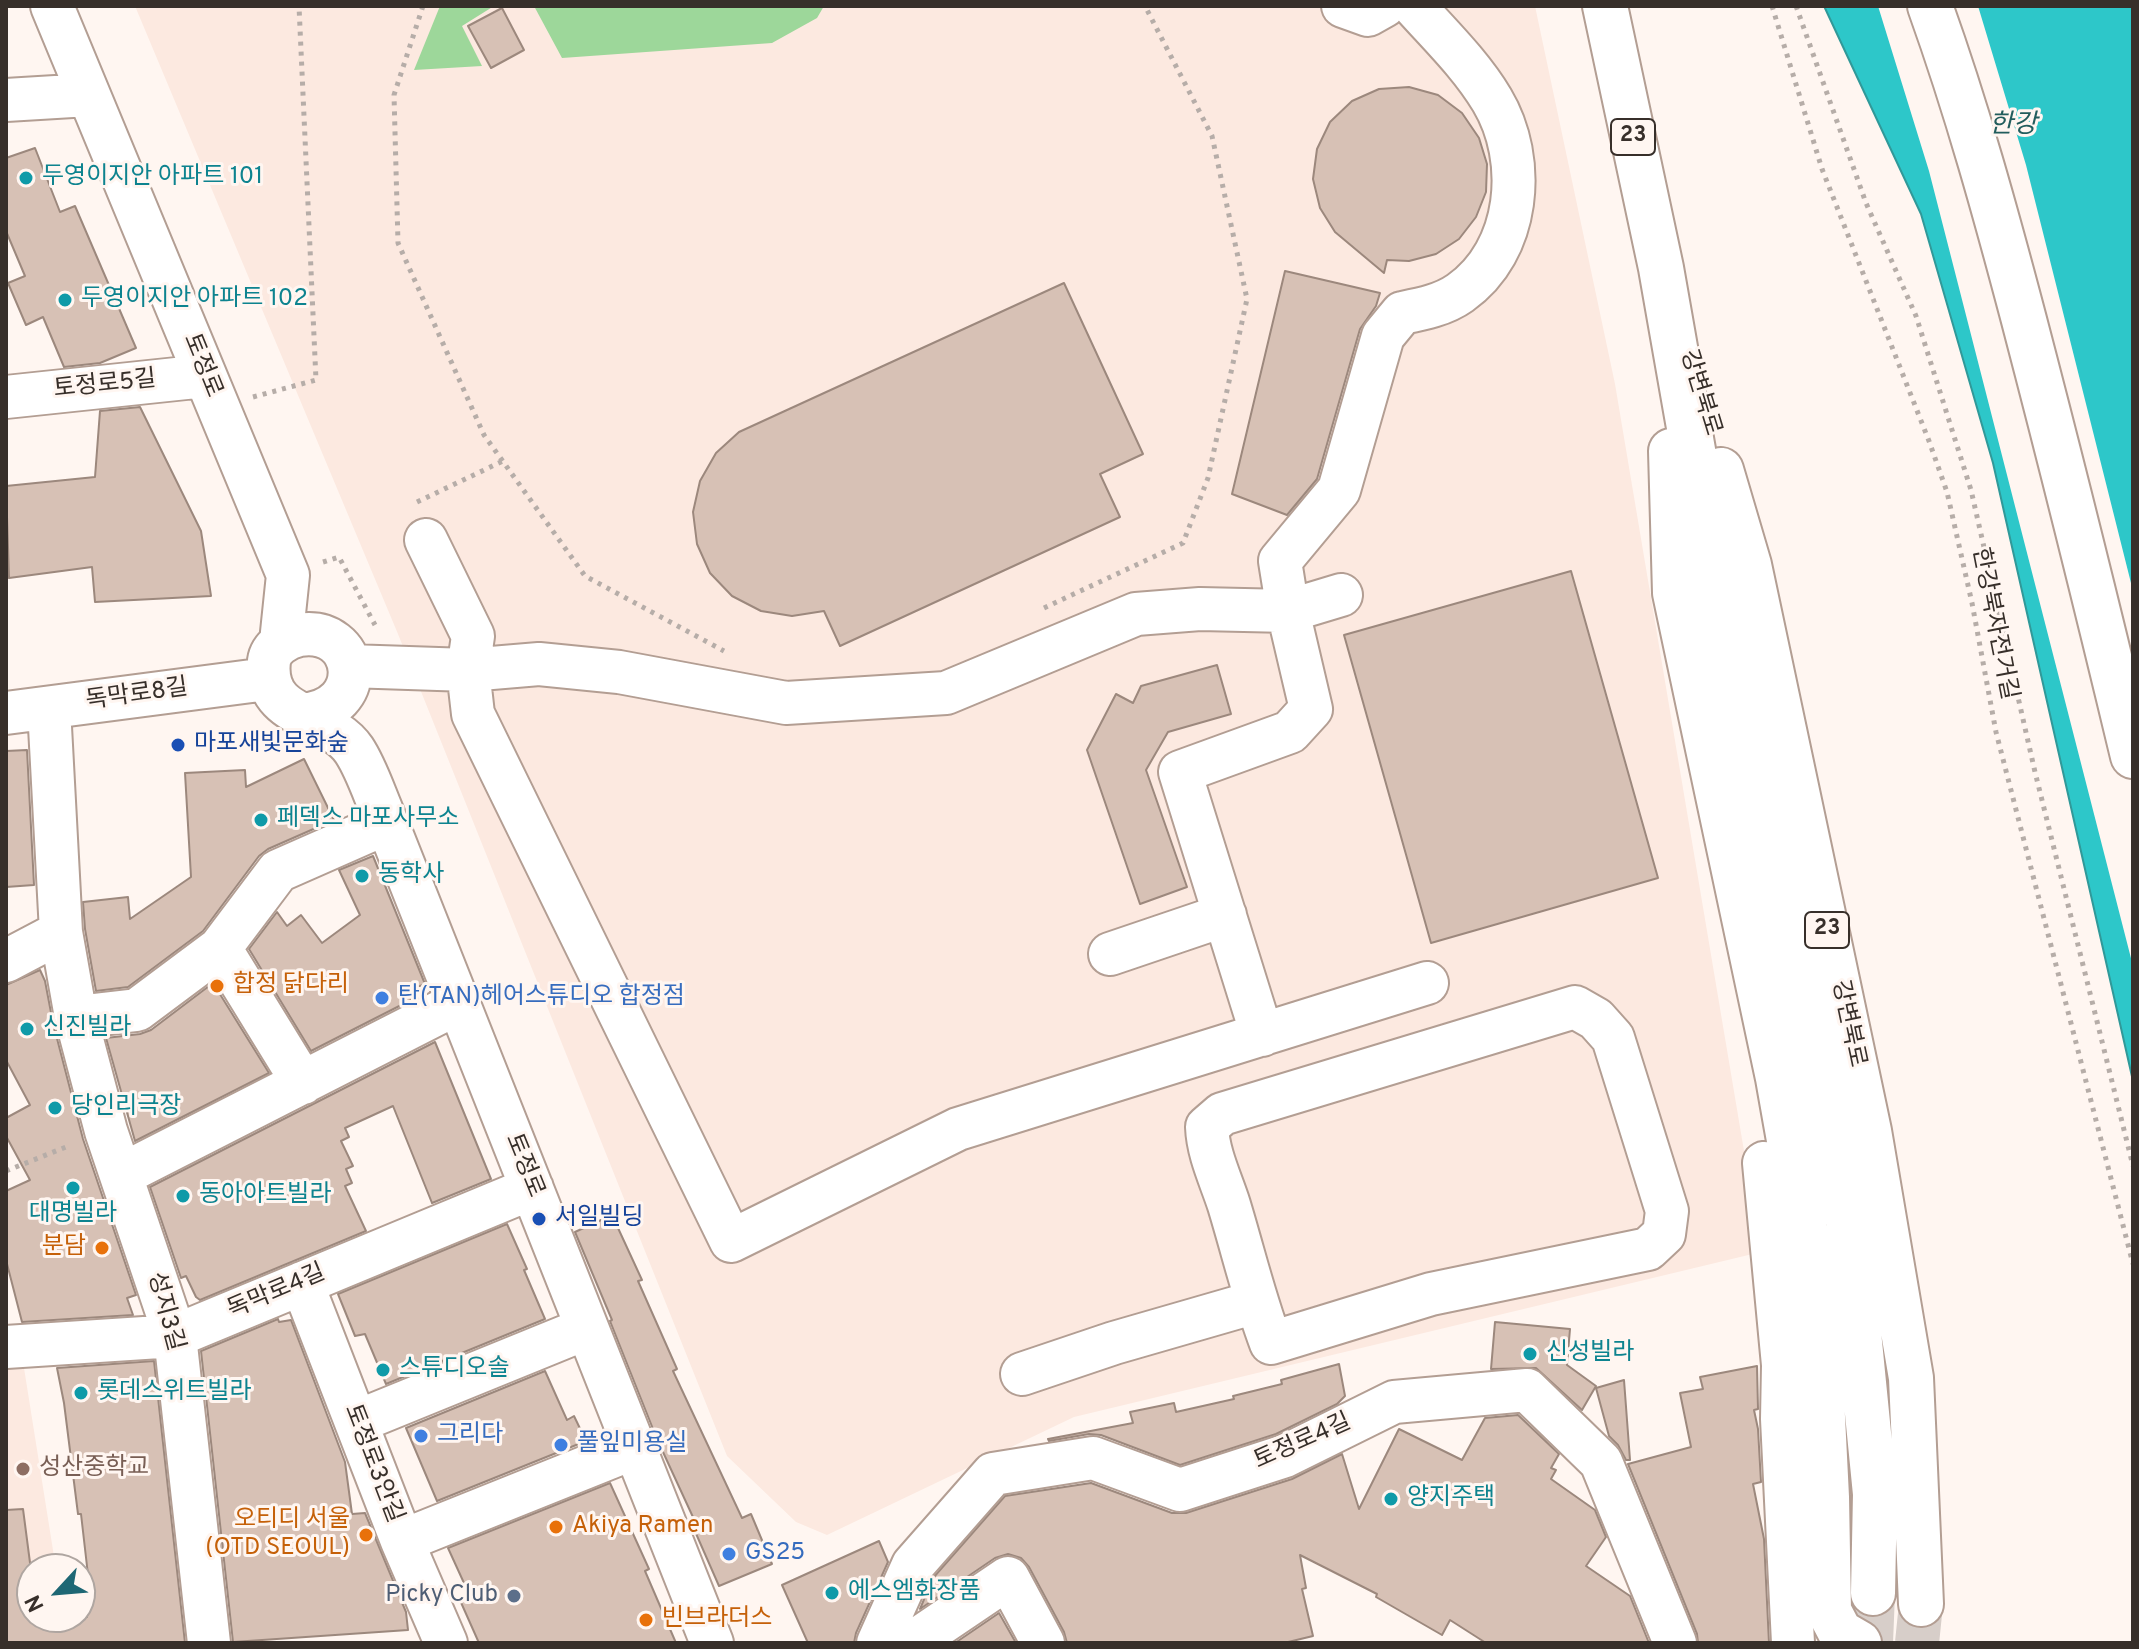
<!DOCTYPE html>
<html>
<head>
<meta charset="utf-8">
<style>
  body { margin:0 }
  #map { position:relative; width:2139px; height:1649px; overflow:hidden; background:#fff6f1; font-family:Overpass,sans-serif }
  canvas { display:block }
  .frame { position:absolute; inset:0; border:8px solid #372f2a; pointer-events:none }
  .north { position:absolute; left:16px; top:1553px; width:80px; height:80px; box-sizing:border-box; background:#fff6f1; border:2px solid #afa6a1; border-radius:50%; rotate:244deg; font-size:22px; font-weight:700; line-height:32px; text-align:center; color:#372f2a }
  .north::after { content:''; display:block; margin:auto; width:28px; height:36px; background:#1e6774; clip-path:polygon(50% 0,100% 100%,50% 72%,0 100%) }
</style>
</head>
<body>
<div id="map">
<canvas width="2139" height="1649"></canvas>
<div class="frame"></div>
<div class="north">N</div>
</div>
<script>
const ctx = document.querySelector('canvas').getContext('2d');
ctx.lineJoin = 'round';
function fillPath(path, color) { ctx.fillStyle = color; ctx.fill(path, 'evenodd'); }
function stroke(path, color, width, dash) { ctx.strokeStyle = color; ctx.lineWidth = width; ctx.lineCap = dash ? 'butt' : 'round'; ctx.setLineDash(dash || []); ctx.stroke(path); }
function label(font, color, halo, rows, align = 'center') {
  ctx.font = font + ' Overpass,"Noto Sans KR",sans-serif'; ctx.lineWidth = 6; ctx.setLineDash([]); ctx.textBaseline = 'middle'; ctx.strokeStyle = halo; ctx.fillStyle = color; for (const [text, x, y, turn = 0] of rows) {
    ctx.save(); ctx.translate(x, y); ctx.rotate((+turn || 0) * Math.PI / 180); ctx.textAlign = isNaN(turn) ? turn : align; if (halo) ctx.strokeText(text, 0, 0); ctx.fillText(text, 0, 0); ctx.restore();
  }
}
const built = new Path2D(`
  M135 6H1535L1615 384 1761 1252 1074 1417 827 1535 796 1522 727 1456 398 634Z
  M24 1368 56 1569H32V1617L6 1643V1369Z`);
const green = new Path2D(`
  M440 6H494L462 26 482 66 414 70Z
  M534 6H824L817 18 772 43 562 58Z`);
const water = new Path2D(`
  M1824 6H2133V1081L1993 463 1921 214Z`);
const pier = new Path2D(`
  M1878 6H1978L2026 165 2133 591V966L1929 171Z`);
const building = new Path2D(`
  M502 8 524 50 491 68 468 26Z
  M1409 87 1438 95 1462 113 1479 138 1487 164 1486 192 1476 217 1459 239 1436 254 1409 261 1387 260 1384 273 1335 232 1320 208 1313 179 1317 149 1330 122 1352 101 1379 89Z
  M35 148 60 212 75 206 136 348 100 363 64 367 43 317 26 325 8 283 25 276 6 231V158Z
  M1285 271 1380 293 1376 306 1360 329 1317 479 1287 515 1232 494Z
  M1064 283 1143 454 1100 474 1120 517 840 646 824 611 792 616 761 611 732 596 710 573 697 544 693 512 700 481 716 453 739 432Z
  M140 407 201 531 211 596 95 602 92 567 9 578 6 486 95 477 100 411Z
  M1571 571 1658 878 1431 943 1344 635Z
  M1217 665 1231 714 1168 732 1146 770 1187 887 1140 904 1087 750 1116 694 1133 703 1141 686Z
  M27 750 34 885 6 887V751Z
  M304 759 334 820 268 849 259 856 203 931 128 987 96 991 85 929 83 902 128 897 130 919 191 877 185 773 245 770 246 787Z
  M373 856 425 984 413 989 417 997 311 1051 249 949 277 912 287 926 301 915 322 943 360 915 339 870Z
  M40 970 45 981 53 1023 83 1139 136 1295 127 1298 133 1315 22 1322 6 1260V1191L30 1180 6 1136V1118L30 1105 6 1060V985Z
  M213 983 269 1073 135 1141 106 1038 140 1034 151 1030Z
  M435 1042 491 1179 432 1203 393 1106 345 1128 349 1137 341 1141 353 1166 346 1169 352 1183 345 1186 366 1231 200 1300 196 1297 186 1276 181 1278 150 1187Z
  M612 1215 642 1280 638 1281 677 1369 673 1371 742 1518 751 1514 772 1564 719 1586 694 1529 698 1528 657 1439 610 1321 612 1320 575 1232Z
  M507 1224 527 1269 524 1270 545 1319 386 1384 365 1334 355 1336 338 1294Z
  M278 1319 279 1322 291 1320 345 1462 352 1514 365 1513 406 1612 408 1630 233 1642 201 1351Z
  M1495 1322 1570 1329 1567 1365 1596 1386 1582 1410 1536 1368 1491 1369Z
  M154 1361 185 1643H6V1510L23 1509 32 1578V1617H87L85 1602 91 1601 81 1514H78L64 1403 57 1368Z
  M1339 1364 1345 1396 1337 1404 1276 1434 1180 1465 1101 1435 1089 1434 1049 1441 1048 1439 1133 1423 1130 1412 1174 1403 1176 1412 1234 1399 1233 1396 1282 1384 1281 1380Z
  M1757 1366 1758 1409 1754 1410 1758 1429 1761 1482 1753 1484 1764 1539 1769 1643H1698L1697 1634 1628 1464 1691 1447 1680 1393 1703 1389 1700 1377Z
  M545 1371 567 1420 574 1416 586 1441 437 1501 406 1428Z
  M1624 1380 1630 1460H1626L1618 1445 1609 1436 1596 1388Z
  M1518 1415 1559 1454 1551 1468 1556 1470 1551 1479 1595 1510 1606 1537 1586 1566 1630 1596 1649 1643H1486L1450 1620 1442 1635 1376 1597 1377 1594 1300 1555 1306 1588 1302 1589 1313 1636 1284 1643H1067L1064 1632 1029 1567 1021 1558 1008 1554 995 1558 920 1609 933 1578 1005 1496 1091 1483 1172 1513H1186L1292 1479 1342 1454 1359 1509 1399 1429 1462 1460 1485 1418Z
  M610 1483 649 1569 645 1571 676 1643H479L459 1598 469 1594 448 1548Z
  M879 1541 888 1562 856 1633 854 1643H808L782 1585Z
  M999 1613 1016 1643H955Z`);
const highwayTunnel = new Path2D(`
  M1871 1643 1873 1593
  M1917 1643 1921 1604`);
const path = new Path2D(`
  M423 6 394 95 398 243 484 435 585 576 724 651
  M1772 6 1822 169 1929 441 1947 492 1972 603 1996 732 2133 1264
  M1796 6 1866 203 1916 316 1971 490 2035 772 2133 1166
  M253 397 316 380 299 6
  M417 502 503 461
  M323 562 339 557 375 625
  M1044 608 1183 543 1208 478 1247 299 1212 136 1145 6
  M6 1171 71 1145`);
const minor = new Path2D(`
  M52 6 288 575 281 642
  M1343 6 1368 15 1384 6
  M6 100 89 95
  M6 397 205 376
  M426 540 473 636 468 670 473 714 731 1241 958 1129 1427 983
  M349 666 468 670 539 664 619 672 786 703 946 693 1136 614 1200 609 1288 611 1341 595
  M49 708 61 932 76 1017 106 1131 175 1336 209 1643
  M6 713 267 679
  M301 715C372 710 360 625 299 635 286 638 271 647 269 661 262 720 329 713 354 750 368 771 376 800 387 823L712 1643
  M220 948 303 1083
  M1110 954 1225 915
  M6 961 61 932
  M1575 1007 1596 1019 1613 1038 1667 1211 1664 1234 1648 1249 1431 1294 1271 1343C1254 1298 1243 1251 1229 1205 1221 1180 1208 1154 1207 1127L1222 1114Z
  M76 1017 137 1010 220 948 278 871 387 823
  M1262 1035 1180 772 1290 732 1311 709 1288 611 1280 561 1339 490 1383 336 1402 313C1422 309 1443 305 1460 293 1520 251 1528 160 1492 100 1471 65 1441 36 1414 6
  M1764 1163 1783 1365 1782 1419 1793 1643
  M121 1175 458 1003
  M302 1283 402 1541 446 1643
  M6 1347 175 1336 532 1188
  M1022 1374 1114 1343 1256 1302
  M356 1422 587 1328
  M402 1541 634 1448
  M878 1643 913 1565 993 1474 1093 1458 1180 1490 1285 1456 1394 1402 1527 1390 1601 1462 1675 1643
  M879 1643 918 1639 1008 1578 1043 1643`);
const highway = new Path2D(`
  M1605 6 1661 268 1751 780 1848 1221 1875 1494 1873 1593
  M1930 6C1967 109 1996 214 2024 320 2062 465 2098 610 2133 756
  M1671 451 1675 593 1778 1078 1804 1225 1819 1337 1827 1497 1829 1611 1840 1632 1859 1643
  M1721 470 1749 565 1869 1131 1911 1378 1921 1604`);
const markers = [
  [26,178,8,"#0f9aa8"],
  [65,300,8,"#0f9aa8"],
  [178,745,8,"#1a4fb4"],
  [261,820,8,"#0f9aa8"],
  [362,876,8,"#0f9aa8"],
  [217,986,8,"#e8710a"],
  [382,998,8,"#3f7fe0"],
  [27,1029,8,"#0f9aa8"],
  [55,1108,8,"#0f9aa8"],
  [73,1188,8,"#0f9aa8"],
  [183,1196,8,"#0f9aa8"],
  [539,1219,8,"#1a4fb4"],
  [102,1248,8,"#e8710a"],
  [1530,1354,8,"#0f9aa8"],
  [383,1370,8,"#0f9aa8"],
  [81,1393,8,"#0f9aa8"],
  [421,1436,8,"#3f7fe0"],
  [561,1445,8,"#3f7fe0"],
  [23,1469,8,"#8d6e63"],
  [1391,1499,8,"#0f9aa8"],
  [556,1527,8,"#e8710a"],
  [366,1535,8,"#e8710a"],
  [729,1554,8,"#3f7fe0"],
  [832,1593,8,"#0f9aa8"],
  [514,1596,8,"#5c6f8a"],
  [646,1620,8,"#e8710a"]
];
const shields = [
  [1633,137,44],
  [1827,930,44]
];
const shieldNames = [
  ["23",1633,137],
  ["23",1827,930]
];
const cultureNames = [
  ["두영이지안 아파트 101",42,178],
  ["두영이지안 아파트 102",81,300],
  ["페덱스 마포사무소",277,820],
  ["동학사",378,876],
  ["신진빌라",43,1029],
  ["당인리극장",71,1108],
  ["동아아트빌라",199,1196],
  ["대명빌라",73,1215,"center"],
  ["신성빌라",1546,1354],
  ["스튜디오솔",399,1370],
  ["롯데스위트빌라",97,1393],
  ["양지주택",1407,1499],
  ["에스엠화장품",848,1593]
];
const streetNames = [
  ["토정로",201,366,68],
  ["토정로5길",105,386,-6],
  ["강변북로",1699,393,73],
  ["한강북자전거길",1993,624,79],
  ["독막로8길",137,696,-8],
  ["강변북로",1847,1024,78],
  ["토정로",523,1166,68],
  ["독막로4길",277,1293,-23],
  ["성지3길",164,1312,75],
  ["토정로4길",1303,1443,-24],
  ["토정로3안길",372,1464,69]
];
const transitNames = [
  ["마포새빛문화숲",194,745],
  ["서일빌딩",555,1219]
];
const foodNames = [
  ["합정 닭다리",233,986],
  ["분담",86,1248,"right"],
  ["오티디 서울",350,1521,"right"],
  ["(OTD SEOUL)",350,1549,"right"],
  ["Akiya Ramen",572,1527],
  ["빈브라더스",662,1620]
];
const shopNames = [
  ["탄(TAN)헤어스튜디오 합정점",398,998],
  ["그리다",437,1436],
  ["풀잎미용실",577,1445],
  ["GS25",745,1554]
];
const educationNames = [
  ["성산중학교",39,1469]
];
const serviceNames = [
  ["Picky Club",498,1596]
];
const waterNames = [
  ["한강",2013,127]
];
fillPath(built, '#fce9e0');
fillPath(green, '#9dd79a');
fillPath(water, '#2dc7c9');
stroke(water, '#309999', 2);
fillPath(pier, '#fff6f1');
fillPath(building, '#d7c1b5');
stroke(building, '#9c887d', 2);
stroke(highwayTunnel, '#d7cec9', 44, [44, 22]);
stroke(minor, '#b39e93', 46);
stroke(highway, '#b39e93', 48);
stroke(path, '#b6ada8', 5, [4, 6]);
stroke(minor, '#fff', 42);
stroke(highway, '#fff', 44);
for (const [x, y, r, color] of markers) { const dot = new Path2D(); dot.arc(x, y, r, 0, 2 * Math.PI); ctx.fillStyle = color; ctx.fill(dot); stroke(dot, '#fff6f1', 3); }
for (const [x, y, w] of shields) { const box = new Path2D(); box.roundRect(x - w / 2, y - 18, w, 36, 6); ctx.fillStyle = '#fff6f1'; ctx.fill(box); stroke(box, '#372f2a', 2); }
label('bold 22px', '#372f2a', null, shieldNames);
label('24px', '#0d838f', '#fff6f1', cultureNames, 'left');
label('24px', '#372f2a', '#fff6f1', streetNames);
label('24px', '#164399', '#fff6f1', transitNames, 'left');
label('24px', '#c56008', '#fff6f1', foodNames, 'left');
label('24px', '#366cbe', '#fff6f1', shopNames, 'left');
label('24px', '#785e54', '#fff6f1', educationNames, 'left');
label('24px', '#4e5e75', '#fff6f1', serviceNames, 'right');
label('italic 26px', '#225d5d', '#fff6f1', waterNames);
</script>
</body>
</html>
